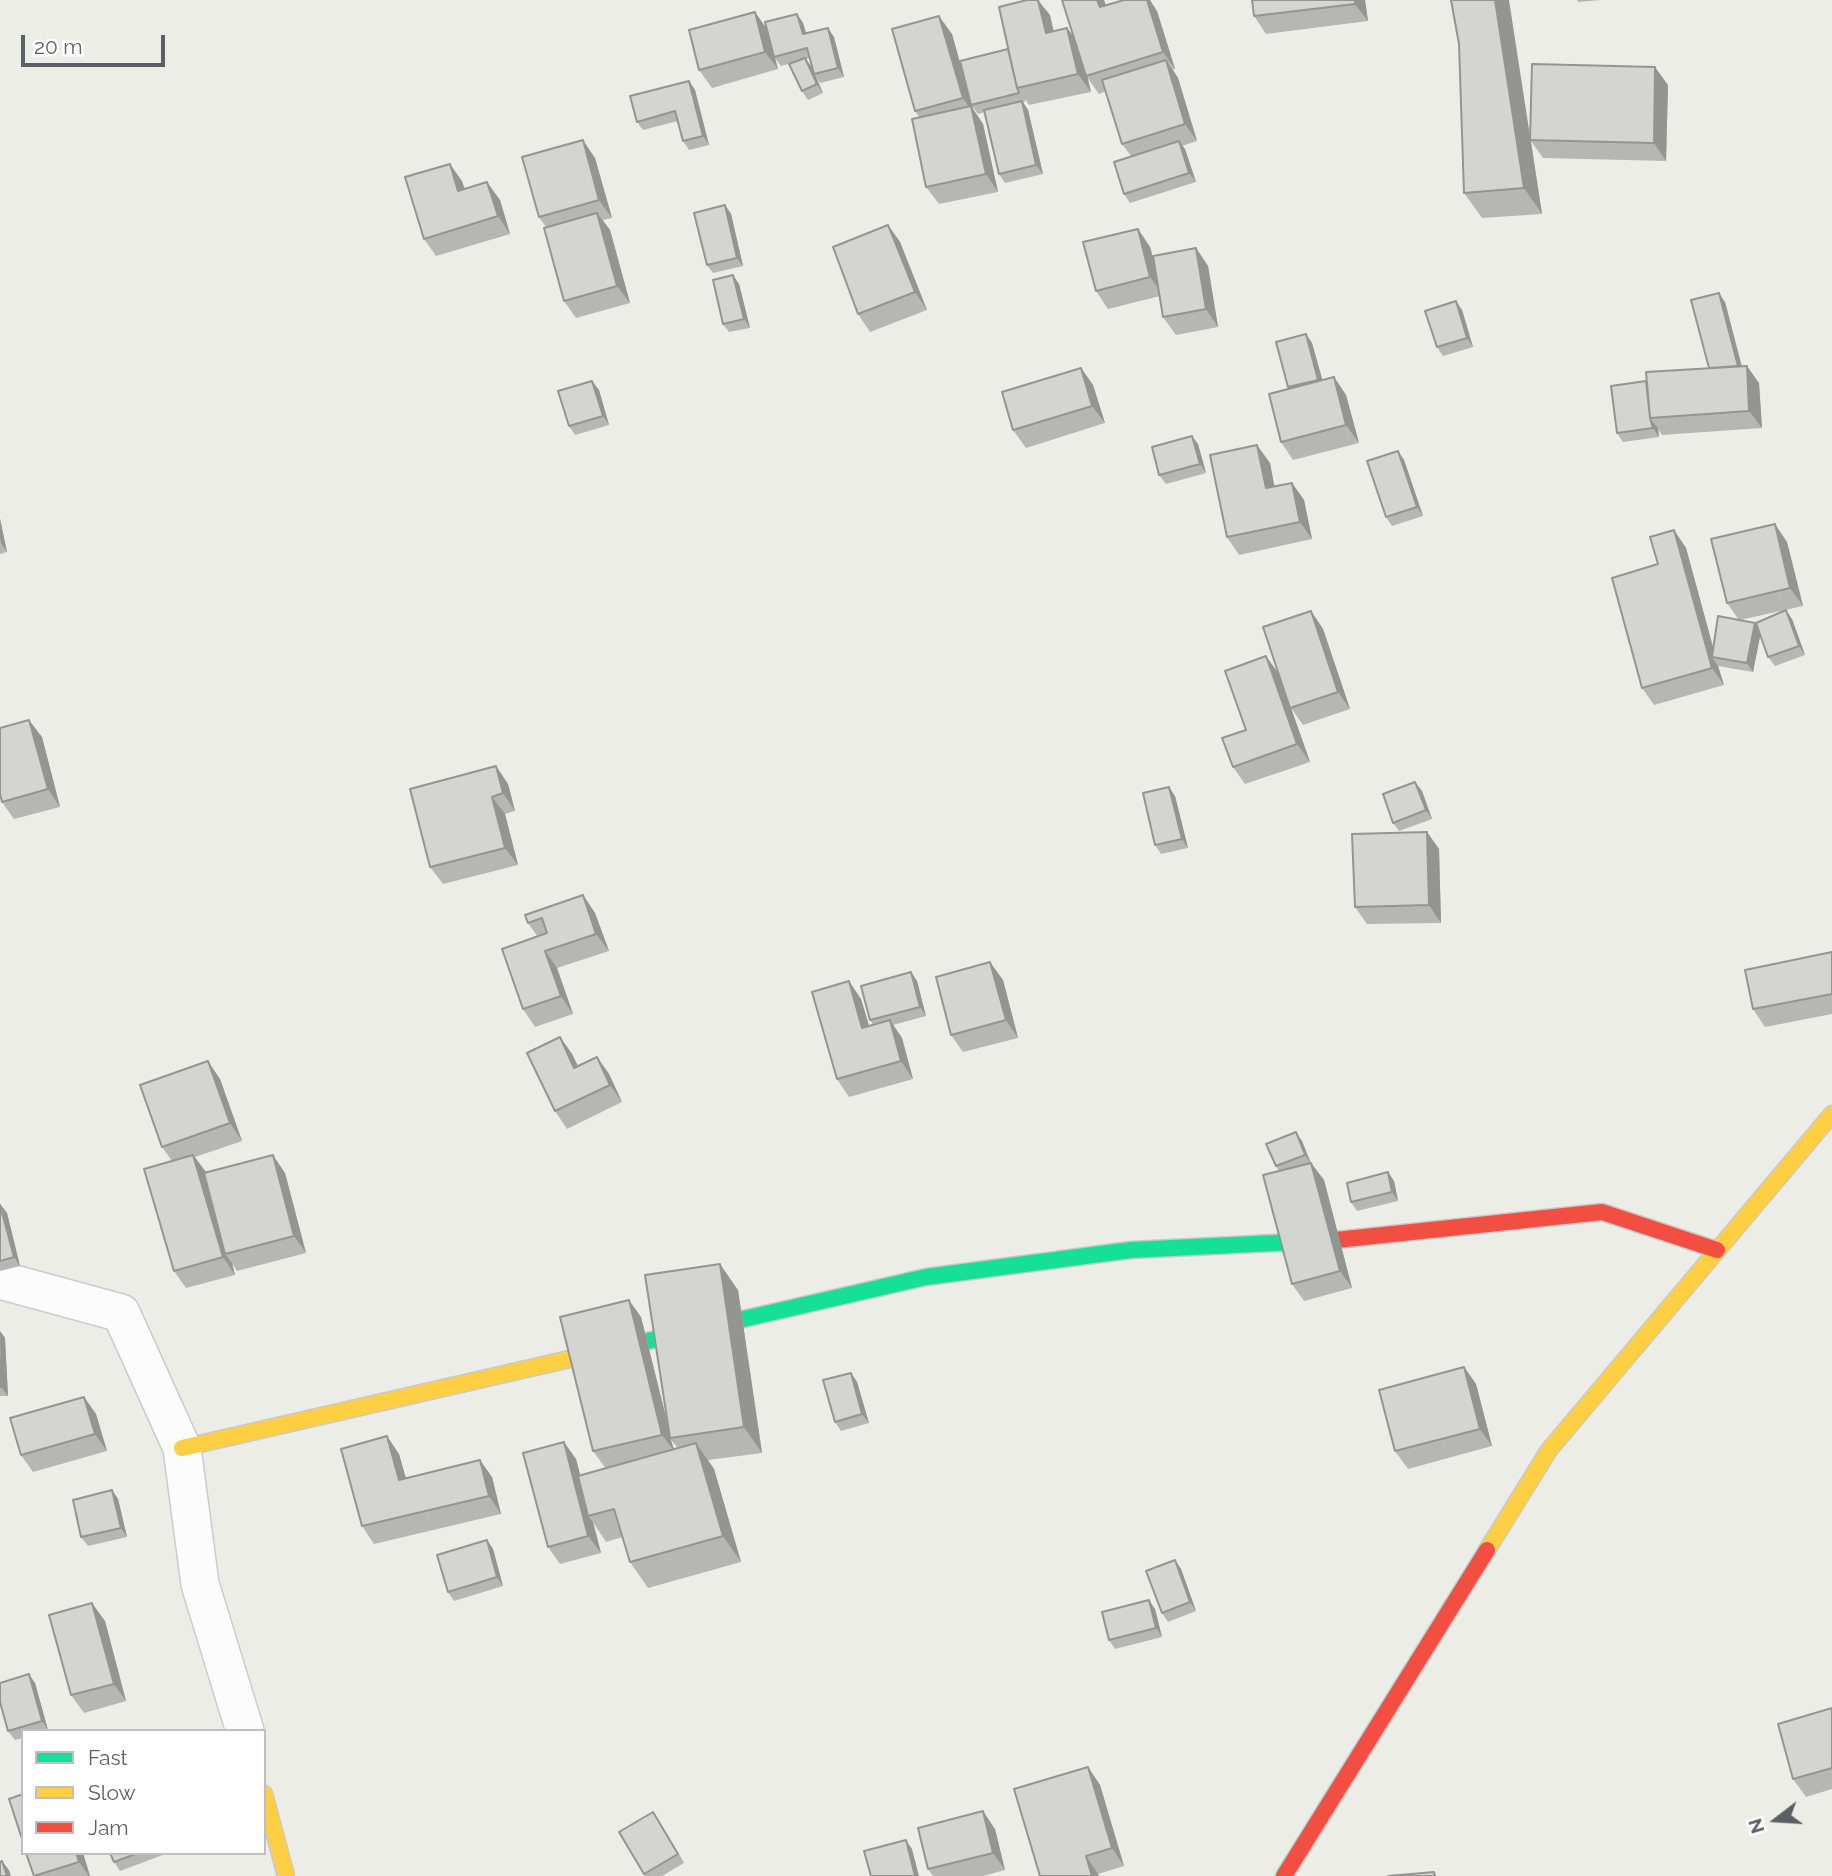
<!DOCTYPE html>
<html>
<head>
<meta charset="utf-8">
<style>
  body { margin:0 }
  #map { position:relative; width:1832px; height:1876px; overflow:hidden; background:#edede8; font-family:Raleway,sans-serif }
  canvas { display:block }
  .legend { position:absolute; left:21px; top:1729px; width:245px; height:126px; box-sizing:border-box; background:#fff; border:2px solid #bebfc2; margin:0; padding:9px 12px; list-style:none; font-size:21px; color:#5d5f66 }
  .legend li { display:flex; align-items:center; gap:14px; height:35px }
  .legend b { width:35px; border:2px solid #bebfc2 }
  .north { position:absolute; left:1741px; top:1785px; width:70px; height:70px; -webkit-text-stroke:5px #fff; paint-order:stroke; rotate:253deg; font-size:19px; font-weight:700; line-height:28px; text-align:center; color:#5d5f66 }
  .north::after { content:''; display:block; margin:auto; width:24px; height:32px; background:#5d5f66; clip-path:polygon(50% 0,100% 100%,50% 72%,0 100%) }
  .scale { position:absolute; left:21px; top:35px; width:144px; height:32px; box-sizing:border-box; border:4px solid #5d5f66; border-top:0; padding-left:9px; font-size:21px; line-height:24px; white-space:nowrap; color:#5d5f66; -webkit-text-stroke:5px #fff; paint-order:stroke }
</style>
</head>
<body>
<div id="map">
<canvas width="1832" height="1876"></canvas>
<ul class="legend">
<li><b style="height:9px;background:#16e098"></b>Fast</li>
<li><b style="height:9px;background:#ffcf43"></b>Slow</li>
<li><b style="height:9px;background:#f24e42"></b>Jam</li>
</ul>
<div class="north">N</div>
<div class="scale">20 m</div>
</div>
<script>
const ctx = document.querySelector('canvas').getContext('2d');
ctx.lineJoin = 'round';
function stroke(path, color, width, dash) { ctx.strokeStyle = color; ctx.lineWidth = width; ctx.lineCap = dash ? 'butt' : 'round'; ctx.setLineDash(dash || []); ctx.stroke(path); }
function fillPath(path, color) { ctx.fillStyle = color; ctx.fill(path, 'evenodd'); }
const street = new Path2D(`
  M0 1280 121 1313 182 1448 200 1584 245 1731`);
const fast = new Path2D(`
  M622 1347 926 1277 1131 1250 1336 1240`);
const slow = new Path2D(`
  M182 1448 622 1347
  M1487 1550 1549 1450 1832 1114
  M264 1794 286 1876`);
const jam = new Path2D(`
  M1336 1240 1602 1212 1717 1250
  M1284 1876 1487 1550`);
const wall = new Path2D(`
  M1062 0H1104L1106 5 1157 11 1175 69 1173 70 1178 78 1197 141 1182 146 1185 149 1196 182 1130 203 1124 194 1131 156 1122 144 1106 91 1099 94 1087 77 1091 92 1029 105 1025 99V102H1023L1028 110 1043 174 1005 183 999 174 985 112 978 114 972 106 973 109 983 124 998 192 939 204 926 187 919 117 915 111 952 34 965 83 1050 15 1053 31 1067 28 1074 37Z
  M1252 0H1365L1368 21 1266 34 1254 16Z
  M1577 0H1602L1578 2Z
  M797 14 803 23 806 33 834 37 844 77 820 83 816 77 823 93 808 100 802 91 796 62 781 66 774 57ZM810 58 813 72 806 59Z
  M767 29 778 69 712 88 699 70Z
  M689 81 695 90 709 145 689 150 683 141 678 121 643 130 637 122Z
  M1668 85 1666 161 1543 158 1531 141 1542 214 1482 218 1464 193 1530 137Z
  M595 158 612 218 603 220 610 230 630 303 576 318 564 301 546 227 539 217Z
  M462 181 465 189 500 200 510 234 436 256 424 239Z
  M725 205 731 214 743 266 713 273 707 265Z
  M888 225 900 242 927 310 870 332 858 314Z
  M1138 229 1150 247 1153 258 1196 248 1208 266 1218 327 1176 335 1163 317 1160 296 1108 309 1096 291Z
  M739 284 750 328 729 332 723 324Z
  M1725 302 1742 366 1759 383 1762 428 1662 435 1658 429 1659 437 1623 442 1617 433 1646 381 1709 368Z
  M1462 310 1473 347 1443 356 1437 347Z
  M1306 334 1312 343 1322 380 1334 377 1346 395 1359 443 1293 460 1281 442 1289 389 1288 387Z
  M1081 368 1093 385 1105 423 1026 448 1013 430Z
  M592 381 599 390 609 425 575 435 569 426Z
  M1198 444 1206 473 1166 484 1159 475Z
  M1398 451 1404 460 1423 516 1392 526 1386 517Z
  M1270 463 1274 486 1292 483 1304 500 1312 539 1239 555 1227 537Z
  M0 519 7 552 0 554Z
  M1674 530 1686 548 1713 647 1739 620 1727 603 1787 542 1803 606 1740 620 1758 628 1792 619 1805 655 1775 666 1768 657 1760 634 1753 672 1718 666 1724 685 1654 705 1642 688 1658 564Z
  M1311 611 1323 629 1350 709 1303 725 1291 708 1310 762 1245 784 1233 767 1246 730 1279 674Z
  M42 737 60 807 14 819 2 802Z
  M496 766 508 784 515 811 505 814 518 865 443 884 430 867Z
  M1422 791 1432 819 1399 831 1393 823Z
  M1175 796 1188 848 1161 854 1155 845Z
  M1427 832 1439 849 1441 923 1367 924 1355 907Z
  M583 895 595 913 609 951 557 968 573 1014 535 1027 523 1009 538 937 528 923Z
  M1832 952V1014L1765 1027 1753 1009Z
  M911 972 917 981 926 1016 893 1025 902 1038 913 1079 849 1097 837 1079 861 999 869 1026 873 1025 870 1020Z
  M1003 980 1018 1038 963 1052 951 1035Z
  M560 1037 572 1054 578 1066 597 1057 609 1074 622 1102 567 1129 555 1111Z
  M220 1079 242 1141 195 1157 206 1173H285L306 1253 237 1271 232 1263 235 1275 186 1288 174 1271 172 1161 162 1147Z
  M1302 1141 1311 1163 1324 1180 1352 1288 1304 1301 1292 1284 1279 1171 1276 1166Z
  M1388 1172 1394 1181 1398 1201 1357 1211 1351 1202Z
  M0 1205 7 1213 20 1266 0 1271Z
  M738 1290 762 1453 708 1460 714 1469 741 1562 648 1588 630 1562 623 1537 606 1542 593 1522 601 1553 560 1564 548 1547 576 1459 580 1476 606 1469 593 1451 641 1317 669 1428ZM671 1440 678 1448 674 1449Z
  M0 1331 5 1338 8 1396H0Z
  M1464 1367 1476 1384 1492 1446 1408 1469 1395 1451Z
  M851 1373 857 1382 869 1423 841 1431 835 1422Z
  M84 1397 96 1414 107 1451 33 1472 21 1455Z
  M399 1454 406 1478 492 1477 501 1514 374 1544 362 1526Z
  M112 1490 118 1499 127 1537 88 1546 81 1537Z
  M487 1540 493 1549 503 1586 454 1601 448 1592Z
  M1175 1560 1181 1569 1196 1611 1168 1622 1162 1613Z
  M1155 1609 1162 1637 1115 1649 1109 1640Z
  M105 1621 126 1701 84 1713 71 1695Z
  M35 1683 48 1730 45 1731H23V1738L15 1740 8 1731Z
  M1832 1708V1789L1806 1797 1793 1779Z
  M1088 1767 1100 1785 1124 1866 1098 1874 1099 1876H1040Z
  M659 1821 684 1863 662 1876H645L619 1832Z
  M995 1829 1005 1870 983 1876H933L928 1869Z
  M83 1853 90 1876H34Z
  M110 1853H168L120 1871 114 1862Z`);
const shadedWall = new Path2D(`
  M1038 0 1050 15 1058 50 1046 33Z
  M1097 0H1104L1112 25 1100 7Z
  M1147 0H1150L1157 11 1175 69 1163 52Z
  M1355 0H1365L1368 21 1355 4Z
  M1495 0H1509L1542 214 1524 188Z
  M755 12 767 29 778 69 765 52Z
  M797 14 803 23 809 43 803 34Z
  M939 16 952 34 973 109 983 124 998 192 986 174 972 112 963 98Z
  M828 28 834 37 844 77 838 68Z
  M1067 28 1080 45 1091 92 1078 74Z
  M805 58 811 66 823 93 817 84Z
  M1166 60 1178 78 1197 141 1185 124Z
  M1655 67 1668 85 1666 161 1654 143Z
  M689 81 695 90 709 145 703 136Z
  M1022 101 1028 110 1043 174 1036 165Z
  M583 140 595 158 612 218 599 200Z
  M1179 141 1185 149 1196 182 1189 173Z
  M450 164 462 181 470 208 458 191Z
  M487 182 500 200 510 234 498 216Z
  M725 205 731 214 743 266 737 258Z
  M597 213 610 230 630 303 617 286Z
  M888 225 900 242 927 310 915 292Z
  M1138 229 1150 247 1163 295 1150 277Z
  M1196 248 1208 266 1218 327 1206 309Z
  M733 275 739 284 750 328 744 319Z
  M1719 293 1725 302 1744 376 1738 367Z
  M1456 301 1462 310 1473 347 1467 338Z
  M1306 334 1312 343 1325 389 1318 380Z
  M1747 366 1759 383 1762 428 1749 411Z
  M1081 368 1093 385 1105 423 1092 406Z
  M1334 377 1346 395 1359 443 1346 425Z
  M592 381 599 390 609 425 603 416Z
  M1651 420 1658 428 1659 437 1653 428Z
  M1192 436 1198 444 1206 473 1200 464Z
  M1257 445 1270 463 1278 505 1266 488Z
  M1398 451 1404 460 1423 516 1417 507Z
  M1292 483 1304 500 1312 539 1300 522Z
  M0 519 7 552 1 543 0 537Z
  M1775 524 1787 542 1803 606 1790 588Z
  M1674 530 1686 548 1716 658 1712 657 1718 666 1724 685 1712 668Z
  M1786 610 1792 619 1805 655 1799 646Z
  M1311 611 1323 629 1350 709 1338 692Z
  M1755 623 1761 632 1753 672 1747 663Z
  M1266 656 1279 674 1310 762 1297 744Z
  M29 720 42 737 60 807 48 789Z
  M496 766 508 784 515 811 503 793Z
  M1415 782 1422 791 1432 819 1426 810Z
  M1169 787 1175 796 1188 848 1182 839Z
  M492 797 505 814 518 865 505 848Z
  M1427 832 1439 849 1441 923 1429 905Z
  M583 895 595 913 609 951 596 934Z
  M545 951 557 968 573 1014 561 996Z
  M990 962 1003 980 1018 1038 1006 1020Z
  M911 972 917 981 926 1016 920 1007Z
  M849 981 861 999 875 1045 862 1028Z
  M890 1020 902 1038 913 1079 901 1061Z
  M560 1037 572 1054 587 1085 574 1068Z
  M597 1057 609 1074 622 1102 610 1085Z
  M208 1061 220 1079 242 1141 230 1123Z
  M1296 1132 1302 1141 1311 1164 1305 1155Z
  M193 1155 206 1172 229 1253 225 1254 232 1263 235 1275 223 1257Z
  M273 1155 285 1173 306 1253 294 1236Z
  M1311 1163 1324 1180 1352 1288 1340 1271Z
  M1388 1172 1394 1181 1398 1201 1392 1192Z
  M1 1205 7 1213 20 1266 14 1257Z
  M720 1264 738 1290 762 1453 744 1427Z
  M629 1300 641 1317 671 1438H670L675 1452 662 1435Z
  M0 1331 5 1338 8 1396 1 1387Z
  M1464 1367 1476 1384 1492 1446 1480 1429Z
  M851 1373 857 1382 869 1423 862 1414Z
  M84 1397 96 1414 107 1451 95 1434Z
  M387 1436 399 1454 411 1497 399 1480Z
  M564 1442 576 1459 591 1515 588 1516 593 1522 601 1553 588 1536Z
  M696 1443 714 1469 741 1562 723 1536Z
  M480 1460 492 1477 501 1514 489 1496Z
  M112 1490 118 1499 127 1537 121 1528Z
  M487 1540 493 1549 503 1586 497 1577Z
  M1175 1560 1181 1569 1196 1611 1190 1602Z
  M1149 1600 1155 1609 1162 1637 1156 1628Z
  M92 1603 105 1621 126 1701 114 1684Z
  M29 1674 35 1683 48 1730 42 1721Z
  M1088 1767 1100 1785 1124 1866 1112 1848Z
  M983 1811 995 1829 1005 1870 993 1853Z
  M653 1812 659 1821 684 1863 678 1854Z
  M906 1840 912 1849 919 1876H915Z
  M76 1853H83L90 1876H89L79 1862Z
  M1086 1856 1098 1874 1099 1876H1092Z
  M2 1861 9 1870 11 1876H7Z`);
const building = new Path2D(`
  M1027 0H1038L1046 33 1067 28 1078 74 1017 88 999 7Z
  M1062 0H1097L1100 7 1124 0H1147L1163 52 1086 76Z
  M1252 0H1355V4L1254 16Z
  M1451 0H1495L1524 188 1464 193 1459 44Z
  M755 12 765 52 699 70 689 30Z
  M797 14 803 34 828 28 838 68 814 74 807 48 774 57 765 22Z
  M939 16 963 98 915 111 892 29Z
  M1008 49 1017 88 1019 93 971 105 960 61Z
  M805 58 817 84 802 91 789 64Z
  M1166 60 1185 124 1122 144 1102 80Z
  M1532 64 1655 67 1654 143 1530 140Z
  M689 81 703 136 683 141 675 111 637 122 630 96Z
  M1022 101 1036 165 999 174 984 110Z
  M971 106 986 174 926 187 912 119Z
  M583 140 599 200 539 217 522 157Z
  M1179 141 1189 173 1124 194 1114 162Z
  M450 164 458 191 487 182 498 216 424 239 405 177Z
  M725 205 737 258 707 265 694 213Z
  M597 213 617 286 564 301 544 228Z
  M888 225 915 292 858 314 833 247Z
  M1138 229 1150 277 1096 291 1083 242Z
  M1196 248 1206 309 1163 317 1153 256Z
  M733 275 744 319 723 324 713 280Z
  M1719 293 1738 366 1709 368 1691 300Z
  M1456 301 1467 338 1437 347 1425 311Z
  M1306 334 1318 380 1288 387 1276 342Z
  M1747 366 1749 411 1650 418 1646 372Z
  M1081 368 1092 406 1013 430 1002 392Z
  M1334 377 1346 425 1281 442 1269 394Z
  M592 381 603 416 569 426 558 391Z
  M1646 381 1650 418 1653 428 1617 433 1611 386Z
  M1192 436 1200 464 1159 475 1152 447Z
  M1257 445 1266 488 1292 483 1300 522 1227 537 1210 455Z
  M1398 451 1417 507 1386 517 1367 461Z
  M1775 524 1790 588 1727 603 1711 539Z
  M1674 530 1712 668 1642 688 1612 578 1658 564 1650 537Z
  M1786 610 1799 646 1768 657 1756 623Z
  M1311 611 1338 692 1290 708 1263 627Z
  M1718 616 1755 623 1747 663 1712 657Z
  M1266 656 1297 744 1233 767 1222 738 1246 730 1225 671Z
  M29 720 48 789 2 802 0 794V728Z
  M496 766 503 793 492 797 505 848 430 867 410 789Z
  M1415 782 1426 810 1393 823 1383 794Z
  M1169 787 1182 839 1155 845 1143 793Z
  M1427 832 1429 905 1355 907 1352 834Z
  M583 895 596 934 545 951 561 996 523 1009 502 949 547 933 542 918 528 923 525 915Z
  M1832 952V994L1753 1009 1745 970Z
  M990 962 1006 1020 951 1035 936 977Z
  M911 972 920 1007 870 1020 861 986Z
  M849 981 862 1028 890 1020 901 1061 837 1079 812 992Z
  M560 1037 574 1068 597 1057 610 1085 555 1111 527 1053Z
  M208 1061 230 1123 162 1147 140 1085Z
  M1296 1132 1305 1155 1276 1166 1266 1144Z
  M193 1155 223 1257 174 1271 144 1169Z
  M273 1155 294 1236 225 1254 204 1173Z
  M1311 1163 1340 1271 1292 1284 1263 1175Z
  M1388 1172 1392 1192 1351 1202 1347 1183Z
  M0 1205 14 1257 0 1261Z
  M720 1264 744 1427 670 1438 645 1275Z
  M629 1300 662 1435 593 1451 560 1317Z
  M0 1359 1 1387H0Z
  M1464 1367 1480 1429 1395 1451 1379 1390Z
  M851 1373 862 1414 835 1422 823 1380Z
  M84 1397 95 1434 21 1455 10 1418Z
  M387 1436 399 1480 480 1460 489 1496 362 1526 341 1449Z
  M564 1442 588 1536 548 1547 523 1453Z
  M696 1443 723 1536 630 1562 614 1509 588 1516 578 1476Z
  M112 1490 121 1528 81 1537 73 1500Z
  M487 1540 497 1577 448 1592 437 1555Z
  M1175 1560 1190 1602 1162 1613 1146 1571Z
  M1149 1600 1156 1628 1109 1640 1102 1612Z
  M92 1603 114 1684 71 1695 49 1615Z
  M29 1674 42 1721 8 1731 0 1702V1683Z
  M1832 1708V1768L1793 1779 1778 1724Z
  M1088 1767 1112 1848 1086 1856 1092 1876H1040L1014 1789Z
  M23 1794V1842L9 1799Z
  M983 1811 993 1853 928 1869 918 1828Z
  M653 1812 678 1854 644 1874 619 1832Z
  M906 1840 915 1876H871L864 1851Z
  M26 1853H76L79 1862 34 1876Z
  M110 1853H138L114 1862Z
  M2 1861 7 1876H0V1862Z
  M1434 1872 1435 1876H1388Z`);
stroke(street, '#cacbca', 40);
stroke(fast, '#c9c9c9', 19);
stroke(slow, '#c9c9c9', 19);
stroke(jam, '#c9c9c9', 19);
stroke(street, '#fcfcfc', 37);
stroke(fast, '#16e098', 16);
stroke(slow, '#ffcf43', 16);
stroke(jam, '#f24e42', 16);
fillPath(wall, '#b6b6b5');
fillPath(shadedWall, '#949493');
fillPath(building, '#d4d4d2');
stroke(building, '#949493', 2);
</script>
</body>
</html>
